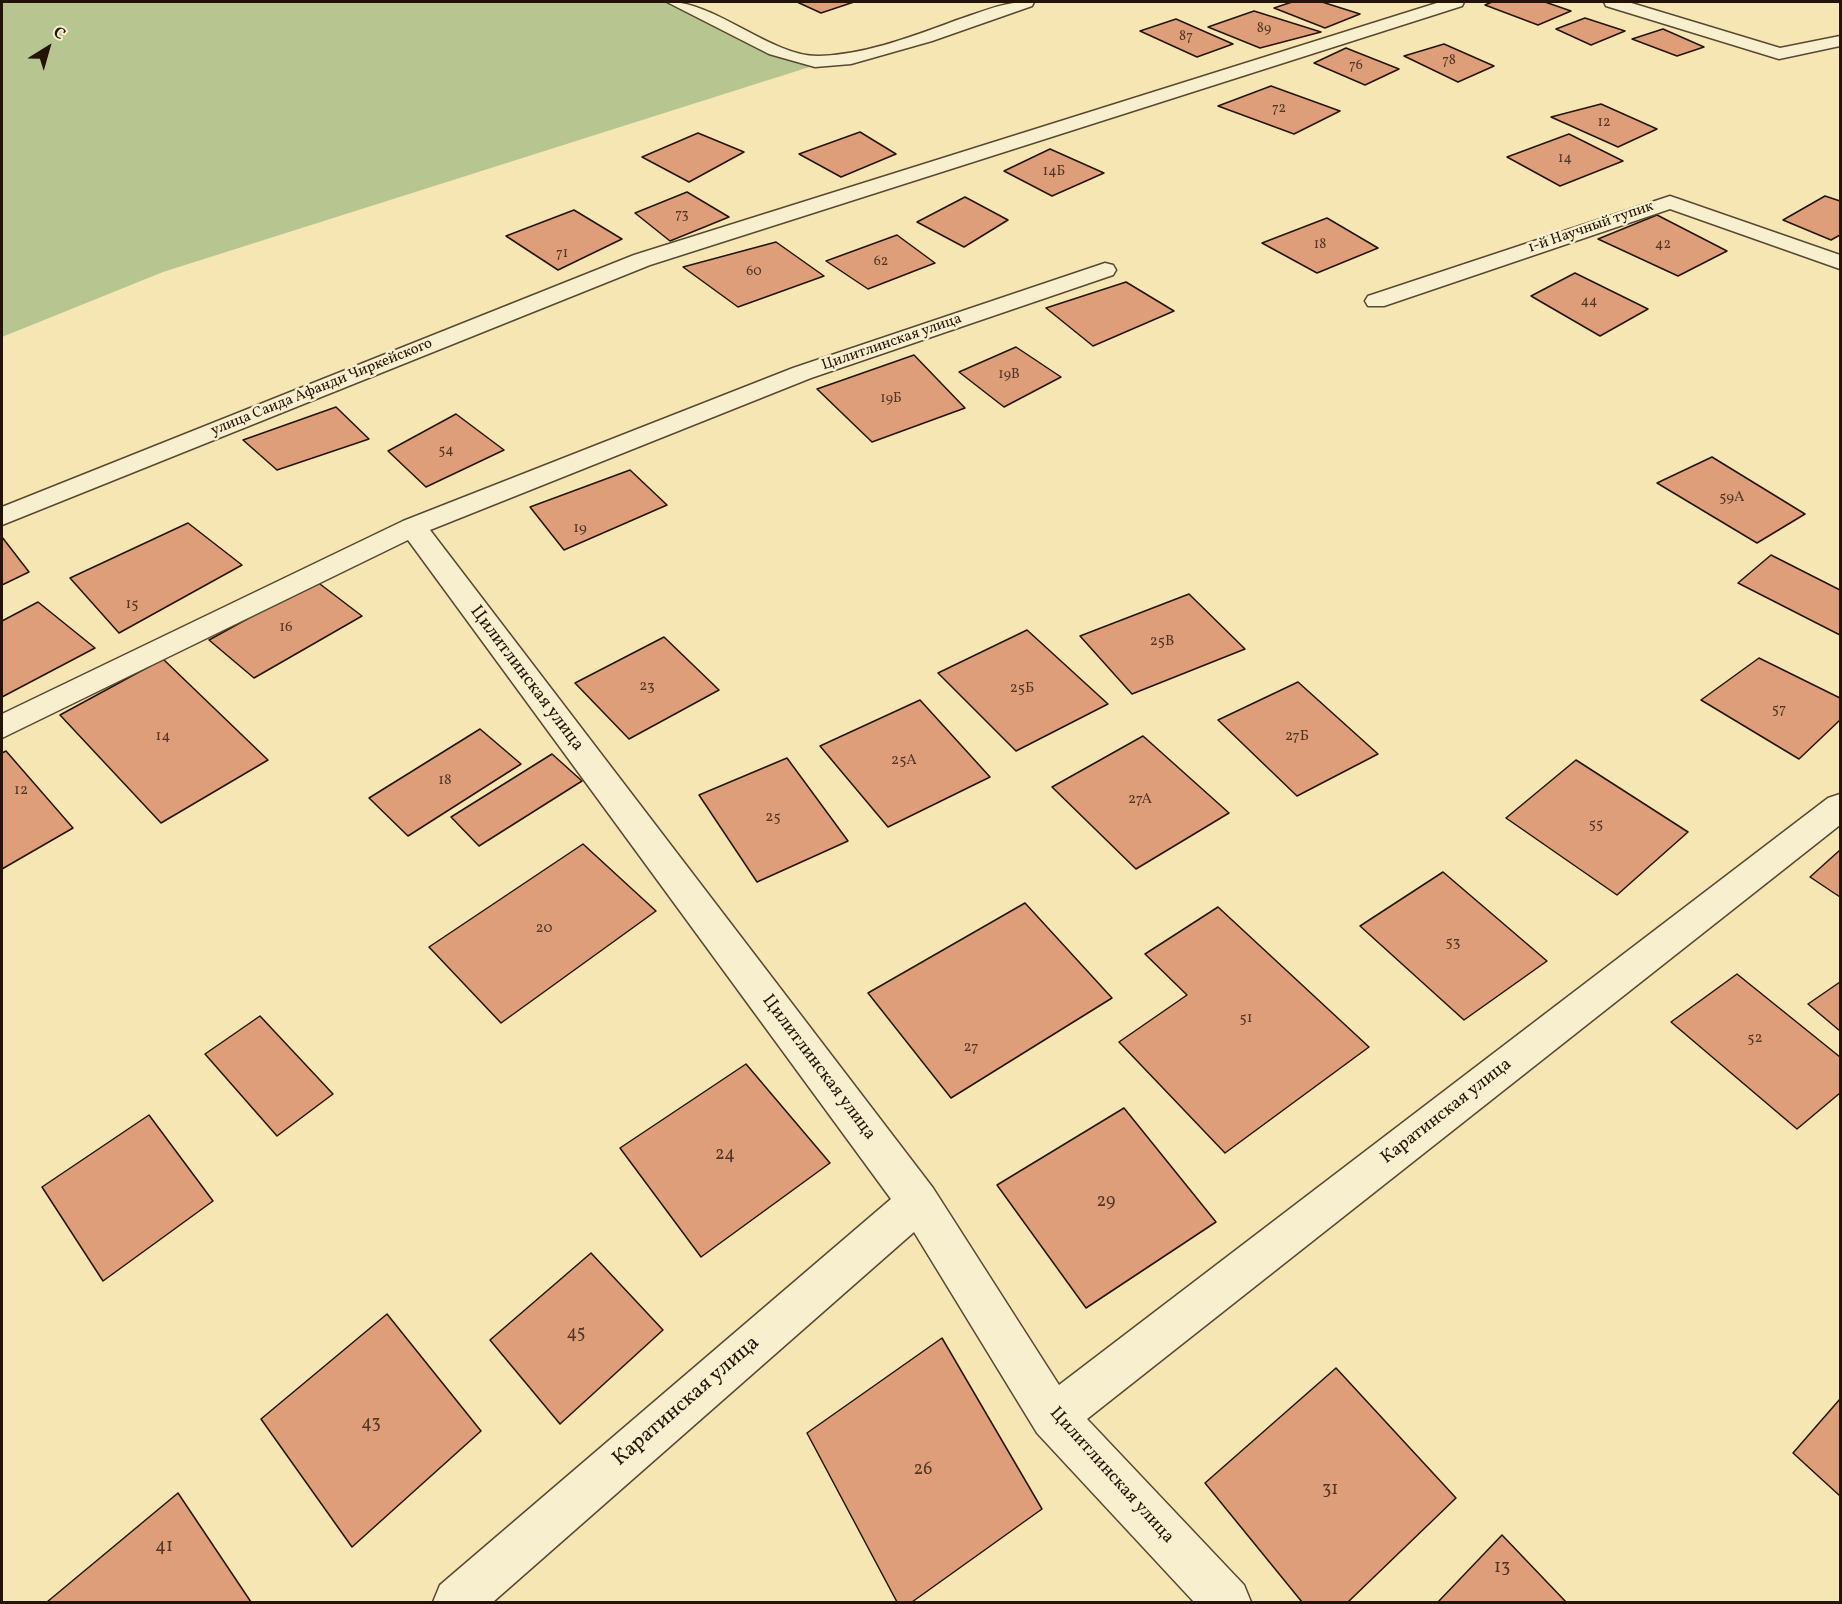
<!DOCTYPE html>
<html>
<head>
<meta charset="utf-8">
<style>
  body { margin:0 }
  #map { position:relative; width:1842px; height:1604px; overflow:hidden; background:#f5e6b4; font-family:Vollkorn,serif }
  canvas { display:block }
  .frame { position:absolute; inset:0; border:3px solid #241406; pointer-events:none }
  .north { position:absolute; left:18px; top:18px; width:60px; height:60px; -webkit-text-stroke:4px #f8efce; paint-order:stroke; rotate:37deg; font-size:16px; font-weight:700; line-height:24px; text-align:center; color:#241406 }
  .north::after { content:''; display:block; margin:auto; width:21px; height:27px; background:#241406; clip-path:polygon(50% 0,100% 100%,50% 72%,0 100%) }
</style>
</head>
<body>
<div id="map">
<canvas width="1842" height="1604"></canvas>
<div class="frame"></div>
<div class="north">С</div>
</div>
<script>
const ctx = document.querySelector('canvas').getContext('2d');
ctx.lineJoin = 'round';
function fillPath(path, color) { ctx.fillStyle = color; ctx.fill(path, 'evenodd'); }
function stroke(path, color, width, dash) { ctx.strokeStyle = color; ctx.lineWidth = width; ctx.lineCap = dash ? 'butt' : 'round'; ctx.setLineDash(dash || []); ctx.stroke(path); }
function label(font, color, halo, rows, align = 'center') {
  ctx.font = font + ' Vollkorn,serif'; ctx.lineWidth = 5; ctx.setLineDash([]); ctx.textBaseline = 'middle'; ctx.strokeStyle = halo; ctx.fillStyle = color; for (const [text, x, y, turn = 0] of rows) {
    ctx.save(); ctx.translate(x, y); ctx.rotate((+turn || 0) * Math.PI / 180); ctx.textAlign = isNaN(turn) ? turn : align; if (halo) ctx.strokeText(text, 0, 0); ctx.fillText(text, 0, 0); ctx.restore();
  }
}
const green = new Path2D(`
  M2 2H666L822 63 163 272 2 337Z`);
const building = new Path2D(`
  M797 2H854L821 13Z
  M1292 2H1322L1360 14 1325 28 1274 8Z
  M1492 2H1545L1571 11 1538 25 1485 5Z
  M1254 11 1321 32 1260 48 1208 27Z
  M1585 18 1625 31 1591 45 1556 29Z
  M1176 19 1233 44 1197 57 1140 31Z
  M1663 29 1704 47 1677 56 1632 39Z
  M1444 44 1494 66 1458 82 1404 56Z
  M1346 48 1399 69 1365 85 1314 63Z
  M1271 86 1340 111 1294 134 1218 106Z
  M1601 104 1657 129 1618 147 1551 117Z
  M860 132 896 154 841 177 799 154Z
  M698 133 744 152 689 182 642 157Z
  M1569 134 1623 161 1560 186 1507 157Z
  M1050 149 1104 173 1052 196 1004 171Z
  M687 192 729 217 670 241 635 213Z
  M1825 196 1840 201V235L1831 240 1783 220Z
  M965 197 1008 220 964 247 917 222Z
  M574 210 622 239 558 270 506 236Z
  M1657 215 1727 251 1678 276 1598 239Z
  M1327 218 1378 248 1317 273 1262 243Z
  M897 235 935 263 868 289 826 261Z
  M776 242 824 276 738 307 683 267Z
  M1575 273 1648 309 1600 336 1531 296Z
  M1126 282 1174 311 1093 346 1046 308Z
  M1016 347 1061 377 1004 407 959 372Z
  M914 355 965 408 872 442 817 389Z
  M336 407 369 439 277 470 243 440Z
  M456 414 504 450 426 487 388 451Z
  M1712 457 1805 514 1757 543 1657 483Z
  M630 470 667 505 564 550 530 507Z
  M188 523 242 565 119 633 70 578Z
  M2 537 29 572 2 585Z
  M1771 555 1840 590V635L1738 583Z
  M316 581 362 616 254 678 209 640Z
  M1189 594 1245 649 1132 694 1080 636Z
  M38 602 95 648 2 697V621Z
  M1027 630 1108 704 1016 751 938 673Z
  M664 637 719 690 629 739 575 683Z
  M1759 658 1840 698V720L1799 759 1701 700Z
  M163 659 268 760 161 823 60 715Z
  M1298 682 1378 754 1297 796 1218 720Z
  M920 700 990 777 888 827 820 746Z
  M480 729 521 764 408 836 369 798Z
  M1143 736 1229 813 1136 869 1052 787Z
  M6 751 73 828 2 869V753Z
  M552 754 582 781 479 846 451 817Z
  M787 758 848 841 757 882 699 795Z
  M1576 760 1688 832 1617 895 1506 818Z
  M583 844 656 911 501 1023 429 947Z
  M1840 850V897L1810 877Z
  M1443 872 1547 961 1464 1020 1360 926Z
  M1025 903 1112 998 951 1098 868 993Z
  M1218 907 1369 1047 1225 1153 1119 1042 1187 995 1145 954Z
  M1737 974 1840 1057V1093L1797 1129 1671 1022Z
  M1840 982V1031L1808 1004Z
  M260 1016 333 1094 277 1136 205 1054Z
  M746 1064 830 1163 701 1257 620 1148Z
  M1124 1108 1216 1222 1086 1308 997 1185Z
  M149 1115 213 1201 103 1281 42 1187Z
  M591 1253 663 1330 560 1424 490 1340Z
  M387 1314 481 1431 352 1547 261 1419Z
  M942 1338 1042 1509 912 1602H897L807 1433Z
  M1336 1368 1456 1498 1348 1602H1302L1205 1483Z
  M1840 1399V1496L1793 1453Z
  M178 1493 251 1602H47Z
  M1502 1535 1566 1602H1438Z`);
const street = new Path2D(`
  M667 2C714 0 771 57 819 56 866 55 916 35 960 19 984 11 1009 0 1034 2L1032 6 932 41 851 64 815 67 769 54Z
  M1440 2H1464L1462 6 650 265 2 525V507L634 255Z
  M1604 2H1628L1780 48 1840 36V46L1779 59 1606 6Z
  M1670 196 1840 255V269L1670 209 1384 306H1368L1365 301 1368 296Z
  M1105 263 1113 265 1116 270 1113 275 811 378 430 530 933 1188 1059 1385 1828 798 1840 794V825L1087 1419 1244 1585 1251 1602H1194L1037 1433 914 1232 493 1602H433L440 1585 891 1199 408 540 2 738V714L403 521 793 368Z`);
const farNumbernames = [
  ["89",1264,29],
  ["87",1186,37],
  ["78",1449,61],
  ["76",1356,66],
  ["72",1279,109],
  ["12",1604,123],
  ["14",1565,159],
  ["14Б",1054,172],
  ["73",682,215],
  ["18",1320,245],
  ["42",1663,245],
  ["71",562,254],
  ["62",881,262],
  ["60",754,272],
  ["44",1589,302],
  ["19В",1009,375],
  ["19Б",891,399],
  ["54",446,451]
];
const farStreetnames = [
  ["1-й Научный тупик",1591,228,-19],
  ["Цилитлинская улица",892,343,-19],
  ["улица Саида Афанди Чиркейского",322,388,-22]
];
const numberNames = [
  ["59А",1732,498],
  ["19",580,529],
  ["15",132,605],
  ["16",286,628],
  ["25В",1162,642],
  ["23",647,687],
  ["25Б",1022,689],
  ["57",1779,710],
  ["14",163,737],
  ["27Б",1297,737],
  ["25А",904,761],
  ["18",445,781],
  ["12",21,791],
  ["27А",1140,800],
  ["25",773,818],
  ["55",1596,825],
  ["20",544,929],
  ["53",1453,943],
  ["51",1246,1019],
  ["52",1755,1039],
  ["27",971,1048]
];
const streetNames = [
  ["Цилитлинская улица",526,679,53],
  ["Цилитлинская улица",818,1068,53],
  ["Каратинская улица",1447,1112,-38],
  ["Цилитлинская улица",1111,1476,48]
];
const nearNumbernames = [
  ["24",725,1156],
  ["29",1106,1203],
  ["45",576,1335],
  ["43",371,1425],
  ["26",923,1471],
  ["31",1330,1491],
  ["41",164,1548],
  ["13",1502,1569]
];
const nearStreetnames = [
  ["Каратинская улица",687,1402,-41]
];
fillPath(green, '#b7c691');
fillPath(building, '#de9e7a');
stroke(building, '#241406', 1.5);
stroke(street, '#584832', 3);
fillPath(street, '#f8efce');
label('14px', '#523623', null, farNumbernames);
label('15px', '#241406', '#f8efce', farStreetnames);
label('15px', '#523623', null, numberNames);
label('18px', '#241406', '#f8efce', streetNames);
label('18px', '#523623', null, nearNumbernames);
label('21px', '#241406', '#f8efce', nearStreetnames);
</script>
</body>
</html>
